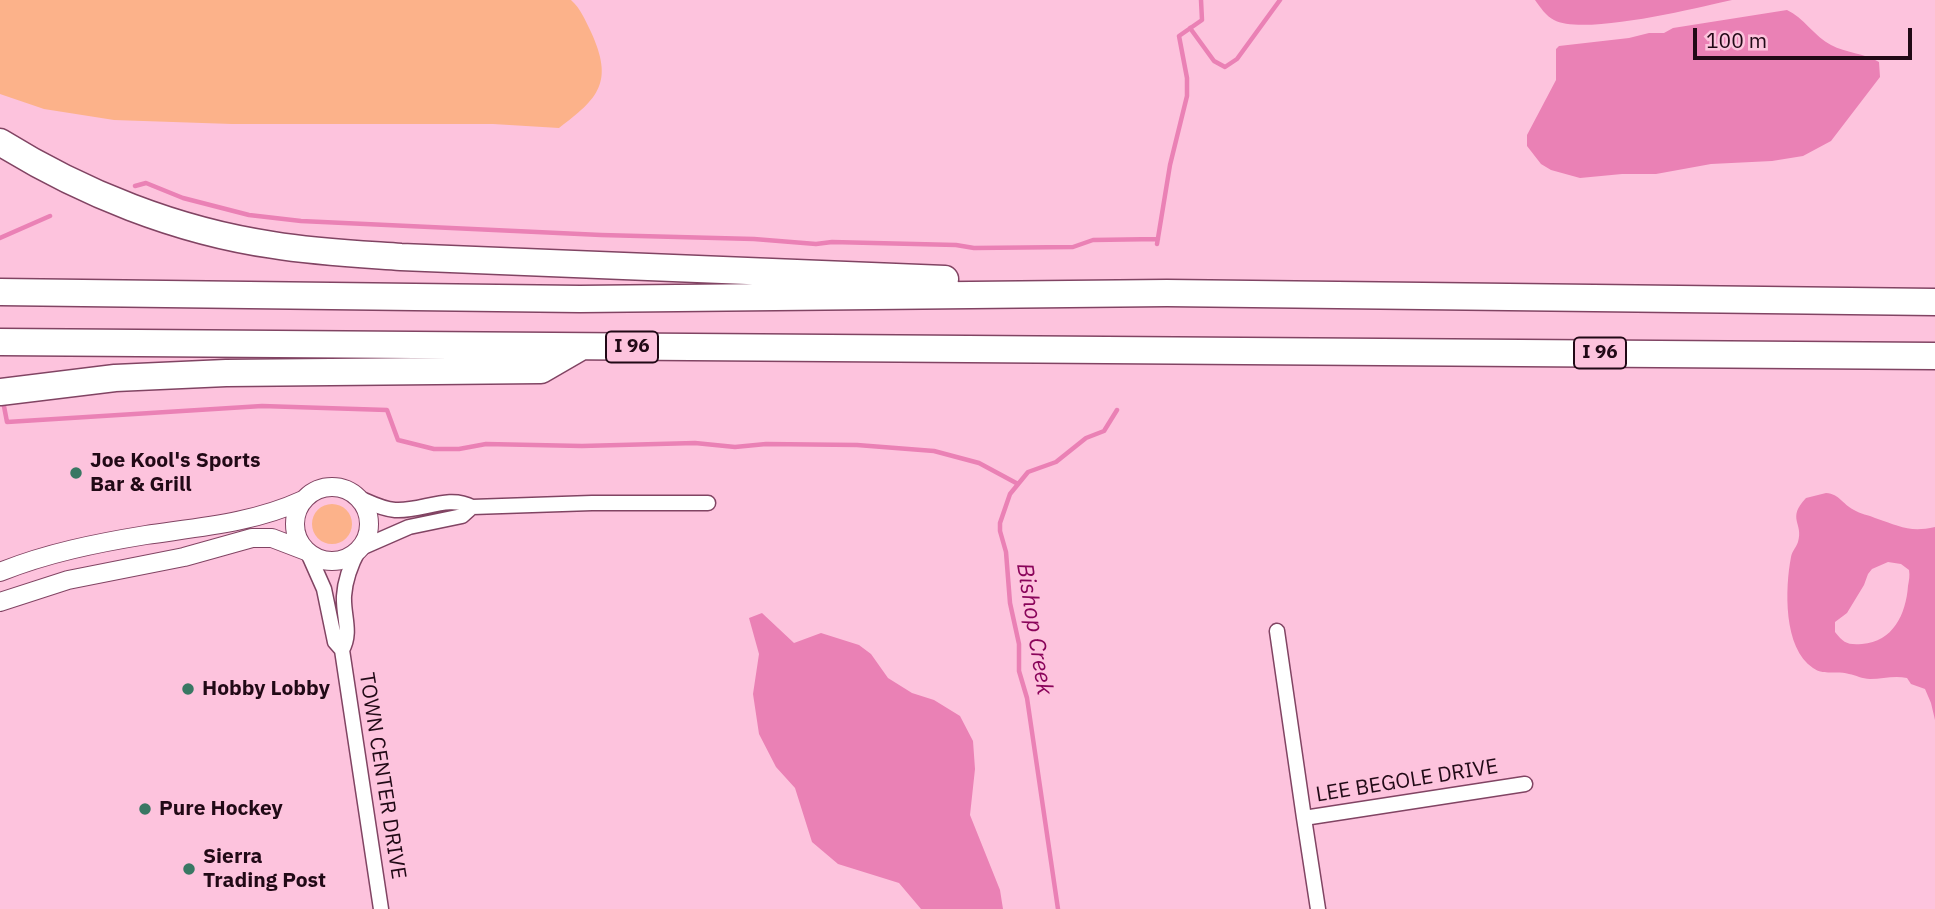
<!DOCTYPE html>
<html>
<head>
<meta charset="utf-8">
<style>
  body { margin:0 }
  #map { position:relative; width:1935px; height:909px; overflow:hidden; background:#fdc3dd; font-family:"IBM Plex Sans",sans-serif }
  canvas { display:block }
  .scale { position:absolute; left:1693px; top:28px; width:219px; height:32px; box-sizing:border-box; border:4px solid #210916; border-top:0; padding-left:9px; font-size:21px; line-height:24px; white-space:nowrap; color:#210916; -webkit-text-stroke:5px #fdc3dd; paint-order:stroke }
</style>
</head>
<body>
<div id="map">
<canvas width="1935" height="909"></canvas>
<div class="scale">100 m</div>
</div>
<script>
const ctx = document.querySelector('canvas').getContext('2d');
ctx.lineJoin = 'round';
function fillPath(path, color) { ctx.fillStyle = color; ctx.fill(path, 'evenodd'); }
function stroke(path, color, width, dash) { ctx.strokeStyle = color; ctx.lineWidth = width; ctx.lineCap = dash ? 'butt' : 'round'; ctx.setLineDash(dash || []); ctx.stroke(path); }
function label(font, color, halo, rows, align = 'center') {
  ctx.font = font + ' "IBM Plex Sans",sans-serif'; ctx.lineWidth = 6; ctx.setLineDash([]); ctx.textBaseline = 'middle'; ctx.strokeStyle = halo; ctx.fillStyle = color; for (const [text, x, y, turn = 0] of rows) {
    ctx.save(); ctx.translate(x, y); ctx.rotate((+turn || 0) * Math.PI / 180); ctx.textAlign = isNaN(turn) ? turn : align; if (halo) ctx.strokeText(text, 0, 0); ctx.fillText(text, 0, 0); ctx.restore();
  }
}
const green = new Path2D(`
  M0 0H571C581 9 585 20 591 32 614 82 599 98 559 128L493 124H232L114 120 44 109 0 94Z
  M312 524a20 20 0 1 1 40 0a20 20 0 1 1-40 0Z`);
const water = new Path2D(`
  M1535 0H1732C1697 8 1583 36 1554 20 1546 16 1540 7 1535 0Z
  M1787 10C1803 17 1815 37 1831 45 1846 53 1864 53 1879 62L1880 77 1831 141 1803 156 1772 161 1711 164 1656 174H1622L1580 178 1551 170 1541 164 1527 146V135L1556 80V49L1559 46 1629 38 1649 33H1664L1673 28Z
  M1826 493C1840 494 1842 504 1854 510 1860 514 1869 515 1875 518 1900 526 1909 533 1935 527V720L1931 703 1925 689 1911 684 1907 678C1894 675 1883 679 1870 679 1862 679 1856 675 1849 674 1837 670 1824 676 1813 668 1783 648 1785 588 1791 557 1792 551 1796 548 1798 542 1804 523 1786 519 1806 498ZM1888 562 1901 564 1909 570C1910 576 1909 580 1908 586 1906 614 1893 642 1862 644 1847 645 1844 643 1835 632V622L1847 613 1864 585 1868 574 1872 569Z
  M762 613 794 643 821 633 859 645 871 654 888 678 912 693 934 700 960 716 973 741 975 769 970 815 1000 890 1003 909H921L899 883 838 864 812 842 795 788 776 767 759 734 753 694 759 654 749 618Z`);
const stream = new Path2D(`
  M1190 28 1214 61 1225 67 1237 59 1280 0
  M135 186 146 183 183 198 249 215 301 221 601 235 754 239 816 244 832 242 956 245 974 248 1073 247 1093 240 1158 239
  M0 238 50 216
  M1157 244 1170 165 1187 96V78L1179 36 1202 20 1201 0
  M3 401 7 422 262 406 387 410 398 440 434 449H459L486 444 582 446 695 443 735 447 766 444 857 445 934 451 979 463 1018 484
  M1058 909 1027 698 1019 671V644L1010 603 1006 552 1000 531V523L1010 494 1028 472 1056 462 1086 438 1104 431 1117 410`);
const minor = new Path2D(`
  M357 497C369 502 381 509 395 510 421 512 448 494 472 507L592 503H708
  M361 548 409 527 462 516 472 507
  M308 553 324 589 335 642 342 650 381 909
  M1277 631 1304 818
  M342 650C352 632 343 616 344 596 345 579 351 564 359 549
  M1318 909 1304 818 1525 784`);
const tertiary = new Path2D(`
  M295 524a37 37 0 1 1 74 0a37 37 0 1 1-74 0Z
  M0 572C47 553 97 543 146 535 200 527 253 523 303 500
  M0 602 68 580 184 557 252 538H272L306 551`);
const motorway = new Path2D(`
  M0 142C82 193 177 231 273 245 315 252 358 254 401 257L945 279
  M0 292 580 299 1167 293 1935 302
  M0 342 1935 356
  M0 392 115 378 226 373 541 370 579 348`);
const markers = [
  [76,473,7,"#397763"],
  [188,689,7,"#397763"],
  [145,809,7,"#397763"],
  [189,869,7,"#397763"]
];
const shields = [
  [632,347,52],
  [1600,353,52]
];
const shieldNames = [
  ["I 96",632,347],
  ["I 96",1600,353]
];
const poiNames = [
  ["Joe Kool's Sports",90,461],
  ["Bar & Grill",90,485],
  ["Hobby Lobby",202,689],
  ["Pure Hockey",159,809],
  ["Sierra",203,857],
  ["Trading Post",203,881]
];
const streetNames = [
  ["TOWN CENTER DRIVE",382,776,81],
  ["LEE BEGOLE DRIVE",1407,781,-9]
];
const waterNames = [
  ["Bishop Creek",1034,629,81]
];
fillPath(green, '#fcb28a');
fillPath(water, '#ea81b5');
stroke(stream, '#ea81b5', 4.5);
stroke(minor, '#814463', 17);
stroke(tertiary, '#814463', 20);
stroke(motorway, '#814463', 29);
stroke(minor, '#fff', 14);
stroke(tertiary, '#fff', 18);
stroke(motorway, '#fff', 26);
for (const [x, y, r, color] of markers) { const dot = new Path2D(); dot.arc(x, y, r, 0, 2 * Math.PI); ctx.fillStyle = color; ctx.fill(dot); stroke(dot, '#fdc3dd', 2.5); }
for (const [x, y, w] of shields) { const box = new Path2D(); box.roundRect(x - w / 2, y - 15.5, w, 31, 5); ctx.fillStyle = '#fdc3dd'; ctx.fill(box); stroke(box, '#210916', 2); }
label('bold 19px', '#210916', null, shieldNames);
label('bold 21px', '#210916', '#fdc3dd', poiNames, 'left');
label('21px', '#210916', '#fdc3dd', streetNames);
label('italic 23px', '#8a045a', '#fdc3dd', waterNames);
</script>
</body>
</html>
